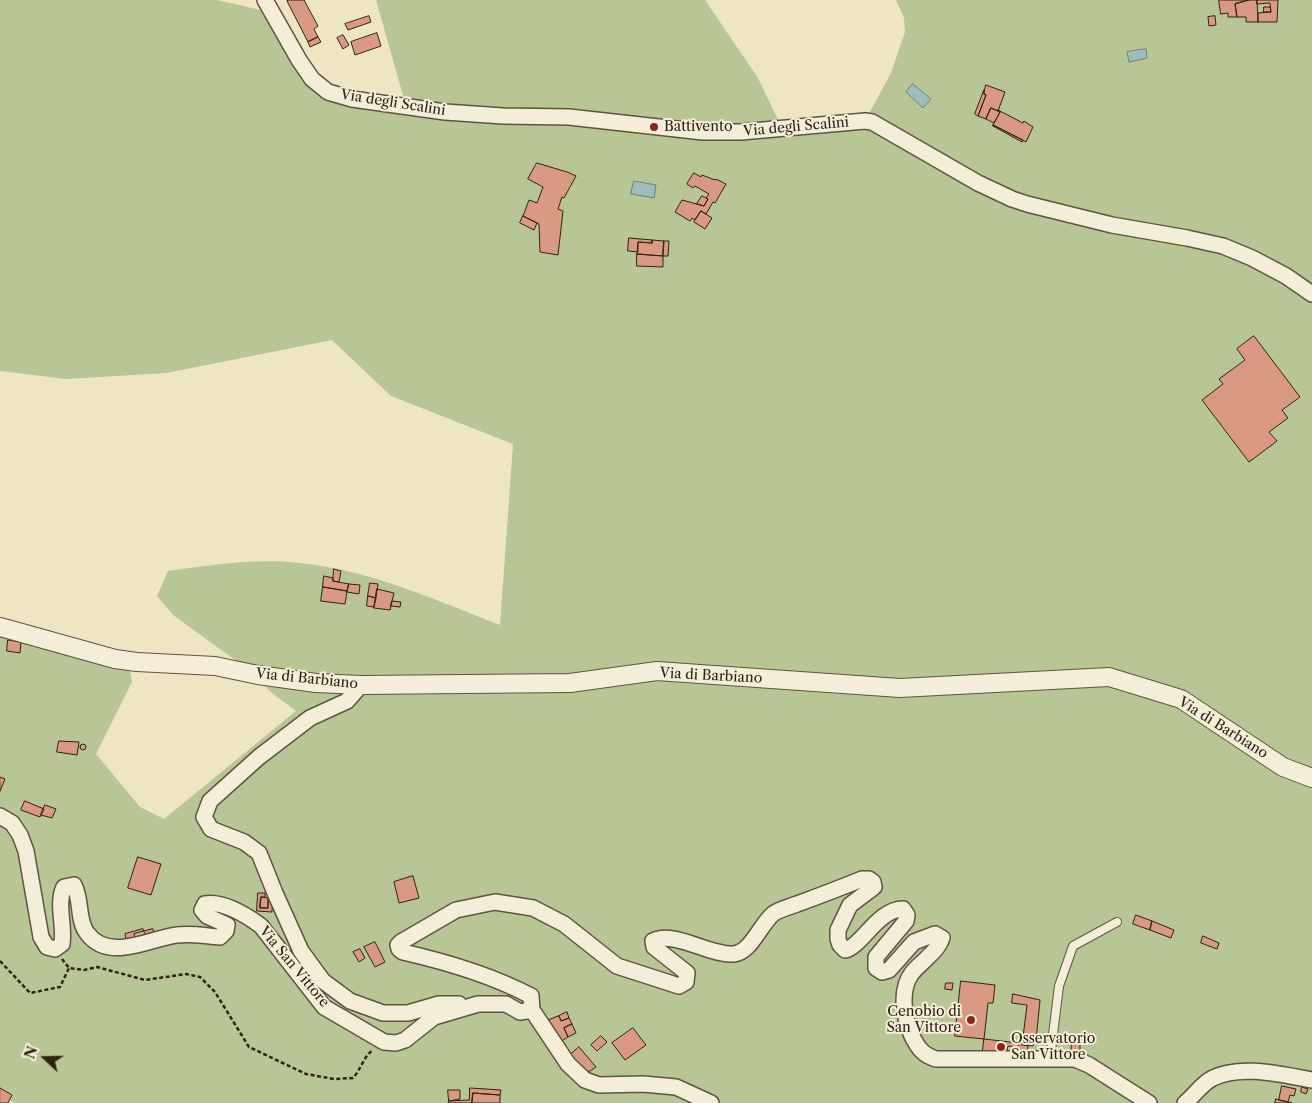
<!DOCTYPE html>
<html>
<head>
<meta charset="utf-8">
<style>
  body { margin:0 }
  #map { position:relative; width:1312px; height:1103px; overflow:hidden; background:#eee5c3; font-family:"Libre Caslon Text",serif }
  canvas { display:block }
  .north { position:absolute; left:20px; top:1033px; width:50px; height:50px; -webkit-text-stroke:4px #f4eed8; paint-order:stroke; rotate:291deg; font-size:14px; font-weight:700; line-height:20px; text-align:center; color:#312214 }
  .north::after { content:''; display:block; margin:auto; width:18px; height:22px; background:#312214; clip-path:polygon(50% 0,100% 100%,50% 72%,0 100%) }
</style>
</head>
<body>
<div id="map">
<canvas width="1312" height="1103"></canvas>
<div class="north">N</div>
</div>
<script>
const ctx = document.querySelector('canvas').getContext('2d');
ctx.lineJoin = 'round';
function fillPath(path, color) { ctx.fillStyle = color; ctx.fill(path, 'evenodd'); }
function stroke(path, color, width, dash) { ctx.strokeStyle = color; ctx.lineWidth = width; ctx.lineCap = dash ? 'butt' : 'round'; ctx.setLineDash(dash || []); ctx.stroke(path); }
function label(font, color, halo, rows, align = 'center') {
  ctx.font = font + ' "Libre Caslon Text",serif'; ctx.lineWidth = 4; ctx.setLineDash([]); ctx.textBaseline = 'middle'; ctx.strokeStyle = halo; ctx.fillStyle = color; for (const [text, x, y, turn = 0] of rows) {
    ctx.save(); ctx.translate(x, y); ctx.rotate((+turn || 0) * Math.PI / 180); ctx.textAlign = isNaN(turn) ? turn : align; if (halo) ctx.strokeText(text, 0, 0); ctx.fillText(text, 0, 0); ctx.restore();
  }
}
const green = new Path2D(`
  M0 0H217L274 13 312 81 406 106 376 0H705L758 78 782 128 865 121 891 73 905 32 904 18 896 0H1312V1103H14L0 1093V625L128 660 132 682 96 754 140 807 164 819 296 711 272 693 242 665 173 615 157 596 168 571C212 565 256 558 300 563 370 570 435 600 500 625L513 444 391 396 332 340 166 373 66 379 0 371Z`);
const water = new Path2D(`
  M1146 49 1147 58 1129 62 1127 52Z
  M913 84 931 99 923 108 906 92Z
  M634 181 656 185 654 198 631 194Z`);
const building = new Path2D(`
  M289 0H304L318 26 314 29 318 37 308 42 287 1Z
  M1219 0H1249L1235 4 1237 17H1228V13L1221 14Z
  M1249 0H1257L1258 22H1246V17H1237L1235 4Z
  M1257 0H1278L1277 22H1258V13L1271 12 1270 3 1257 4Z
  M1264 7H1270L1271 12H1264Z
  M369 16 371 22 348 30 345 24Z
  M1215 16 1216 25 1209 26 1208 17Z
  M377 33 381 46 355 55 351 42Z
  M343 35 349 45 343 49 337 38Z
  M318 37 321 42 310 47 308 42Z
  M986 85 1005 92 998 111 991 108 986 119 978 116 986 95 984 94Z
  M984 90V94L986 95 978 116 975 114Z
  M991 108 1000 112 994 123 986 119Z
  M998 110 1023 123 1024 121 1033 127 1026 142 993 125 1000 112Z
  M993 125 1023 140 1022 142 993 126Z
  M537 163 567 172 576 176 564 198 562 197 558 209 563 211 558 255 540 252 539 224 523 216 529 200 537 203 543 187 528 179Z
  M694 173 701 177 702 175 715 180 716 179 726 184 715 203 713 202 706 214 701 211 695 220 692 218 690 221 675 212 682 200 704 206 708 199 706 198 709 194 695 186 693 188 687 184Z
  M702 196 708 199 704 206 697 204Z
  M701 211 712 218 705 229 694 222Z
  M523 216 537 223 534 230 520 223Z
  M629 238 652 240V243L638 242V252L628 251Z
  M652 240 664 241 663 256 637 254 638 242 652 243Z
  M664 241H669L668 256H663Z
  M637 254 663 256V267L637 266Z
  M1254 336 1300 397 1282 410 1288 418 1269 432 1277 441 1249 462 1202 400 1223 384 1219 379 1245 360 1237 349Z
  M334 569 341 571 339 582 333 581Z
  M324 576 333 578V581L349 584 347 591 323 587Z
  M370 583 378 584 376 598 368 596Z
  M349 584 360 585 359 594 347 592Z
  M323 587 347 591 345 604 321 601Z
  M377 589 394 593 390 610 374 608Z
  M368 596 376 598 374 607 367 606Z
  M392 601 401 602 400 607 391 606Z
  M8 640 21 642 20 653 7 651Z
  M59 741 79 742 77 755 57 752Z
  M80 747a3 3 0 1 1 6 0a3 3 0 1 1-6 0Z
  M0 777 5 779 0 791Z
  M25 801 44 809 40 817 21 810Z
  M45 805 56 809 52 818 41 815Z
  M138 857 161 864 151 895 128 888Z
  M413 876 419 898 399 903 394 882Z
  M258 893H265V897H261L260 908H268V898L273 894 272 912 257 911Z
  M261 897 268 898V908H260Z
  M1136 915 1152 921 1150 930 1133 924Z
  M1152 921 1174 930 1171 938 1150 930Z
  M143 929 146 937 127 943 125 934Z
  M153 929 155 937 136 943 134 934Z
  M1203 936 1219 943 1217 949 1201 943Z
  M375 942 385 962 375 967 364 947Z
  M360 949 365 958 359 962 353 952Z
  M961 981 995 985 993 1003H988L984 1039 955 1036Z
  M946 983H953L952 990 945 989Z
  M1013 994 1040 1000 1036 1041H1034L1033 1046 1022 1045 1027 1005 1012 1003Z
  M567 1012 569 1018 561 1021 559 1016Z
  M559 1016 561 1021 569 1018 572 1024 564 1028 568 1037 560 1042 554 1033 549 1020Z
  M572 1024 576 1033 568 1037 564 1028Z
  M633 1028 646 1045 625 1060 612 1043Z
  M601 1036 607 1042 597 1051 591 1045Z
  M984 1039 1019 1043 1018 1056 1001 1052 983 1051Z
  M1072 1041H1080V1055L1071 1054Z
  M1019 1043 1028 1046 1027 1054 1018 1053Z
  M1007 1049a3 3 0 1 1 6 0a3 3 0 1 1-6 0Z
  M579 1047 596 1067 584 1075 569 1056Z
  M1282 1086 1296 1089 1294 1096 1290 1095 1288 1102 1279 1100Z
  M1302 1087 1308 1089 1306 1094 1301 1092Z
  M0 1088 12 1095 8 1103H0Z
  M470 1088 501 1090 500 1095 473 1093 472 1103H448L449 1101 469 1100Z
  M448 1090H460V1099L449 1101Z
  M473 1093 500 1095V1103H472Z
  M1276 1099 1292 1103H1275Z`);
const path = new Path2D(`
  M62 959 69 968 84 970 97 967 145 980 186 974 200 977 215 992 249 1047 306 1074 334 1079 353 1078C361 1069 364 1056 373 1050
  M0 961 30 993 60 987 69 968`);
const service = new Path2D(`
  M1050 1059 1059 986 1073 946 1117 922`);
const minor = new Path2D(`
  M265 0 299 60 312 79 328 92 352 99 445 112 503 116 569 117 703 132H741L865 121 872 122 978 183 1012 199 1027 204 1112 225 1187 238 1223 246 1252 258 1286 276 1312 294
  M361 685 347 701 310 718 259 757 210 801 204 817 211 829 244 842 259 853 275 893 301 951 323 981 350 1001 383 1013H408L439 1004H459
  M0 816 12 823 20 835 26 851 41 937 47 947 55 949 62 944C65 925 56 904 64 887L74 885C82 900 77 920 87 933 109 963 150 938 177 935 191 933 206 936 220 937L226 931 227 925 207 916 202 910 205 904C223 901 246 915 261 926L324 1007 384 1042 396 1043 405 1040 434 1017 478 1004H506L520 1012 532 1010
  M711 1103 676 1087 643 1084 599 1085 585 1080 568 1064 532 1010 531 996C491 975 447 962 403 952L399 949 398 945 401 942 456 910 495 902 533 908 564 924 617 966 679 986 686 982 687 973 654 947 653 941C674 930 710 956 734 954 751 952 760 925 773 914 779 909 790 907 797 904 819 896 840 888 862 879H869L873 882 874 887 850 905 838 930V939L840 945 845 950C861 947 878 909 903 909L907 915 906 921 876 957V968L882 972 889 970 914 942 935 934 942 938C939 947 933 952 926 959 921 964 916 968 912 973 899 990 904 1018 912 1036 918 1048 923 1055 936 1059H1075L1089 1065 1149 1103
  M1185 1103C1195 1095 1202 1083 1213 1078 1241 1064 1283 1075 1312 1080`);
const tertiary = new Path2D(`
  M0 627 115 659 137 662 215 666 258 675 316 683 361 685 570 683 657 671 900 688 1109 677 1181 699 1283 767 1312 778`);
const markers = [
  [654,127,5,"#8f2418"],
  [971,1020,5,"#8f2418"],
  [1001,1047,5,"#8f2418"]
];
const streetNames = [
  ["Via degli Scalini",393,103,9],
  ["Via degli Scalini",796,127,-5],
  ["Via di Barbiano",711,676,3],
  ["Via di Barbiano",307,679,6],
  ["Via di Barbiano",1223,728,32],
  ["Via San Vittore",294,967,50]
];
const poiNames = [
  ["Battivento",664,127],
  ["Cenobio di",961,1012,"right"],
  ["San Vittore",961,1028,"right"],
  ["Osservatorio",1011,1039],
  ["San Vittore",1011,1055]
];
fillPath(green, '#b8c594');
fillPath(water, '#9dbdbd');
stroke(water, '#727f79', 1);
fillPath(building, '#da9983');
stroke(building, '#312214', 1);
stroke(service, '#605340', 10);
stroke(minor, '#605340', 18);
stroke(tertiary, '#605340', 20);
stroke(path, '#312214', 2.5, [4, 2.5]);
stroke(service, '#f4eed8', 8);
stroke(minor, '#f4eed8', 15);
stroke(tertiary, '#f4eed8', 18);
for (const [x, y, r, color] of markers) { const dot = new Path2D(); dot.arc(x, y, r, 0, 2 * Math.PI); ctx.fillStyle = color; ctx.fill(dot); stroke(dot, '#f4eed8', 2); }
label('14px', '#312214', '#f4eed8', streetNames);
label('14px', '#312214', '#f4eed8', poiNames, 'left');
</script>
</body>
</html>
